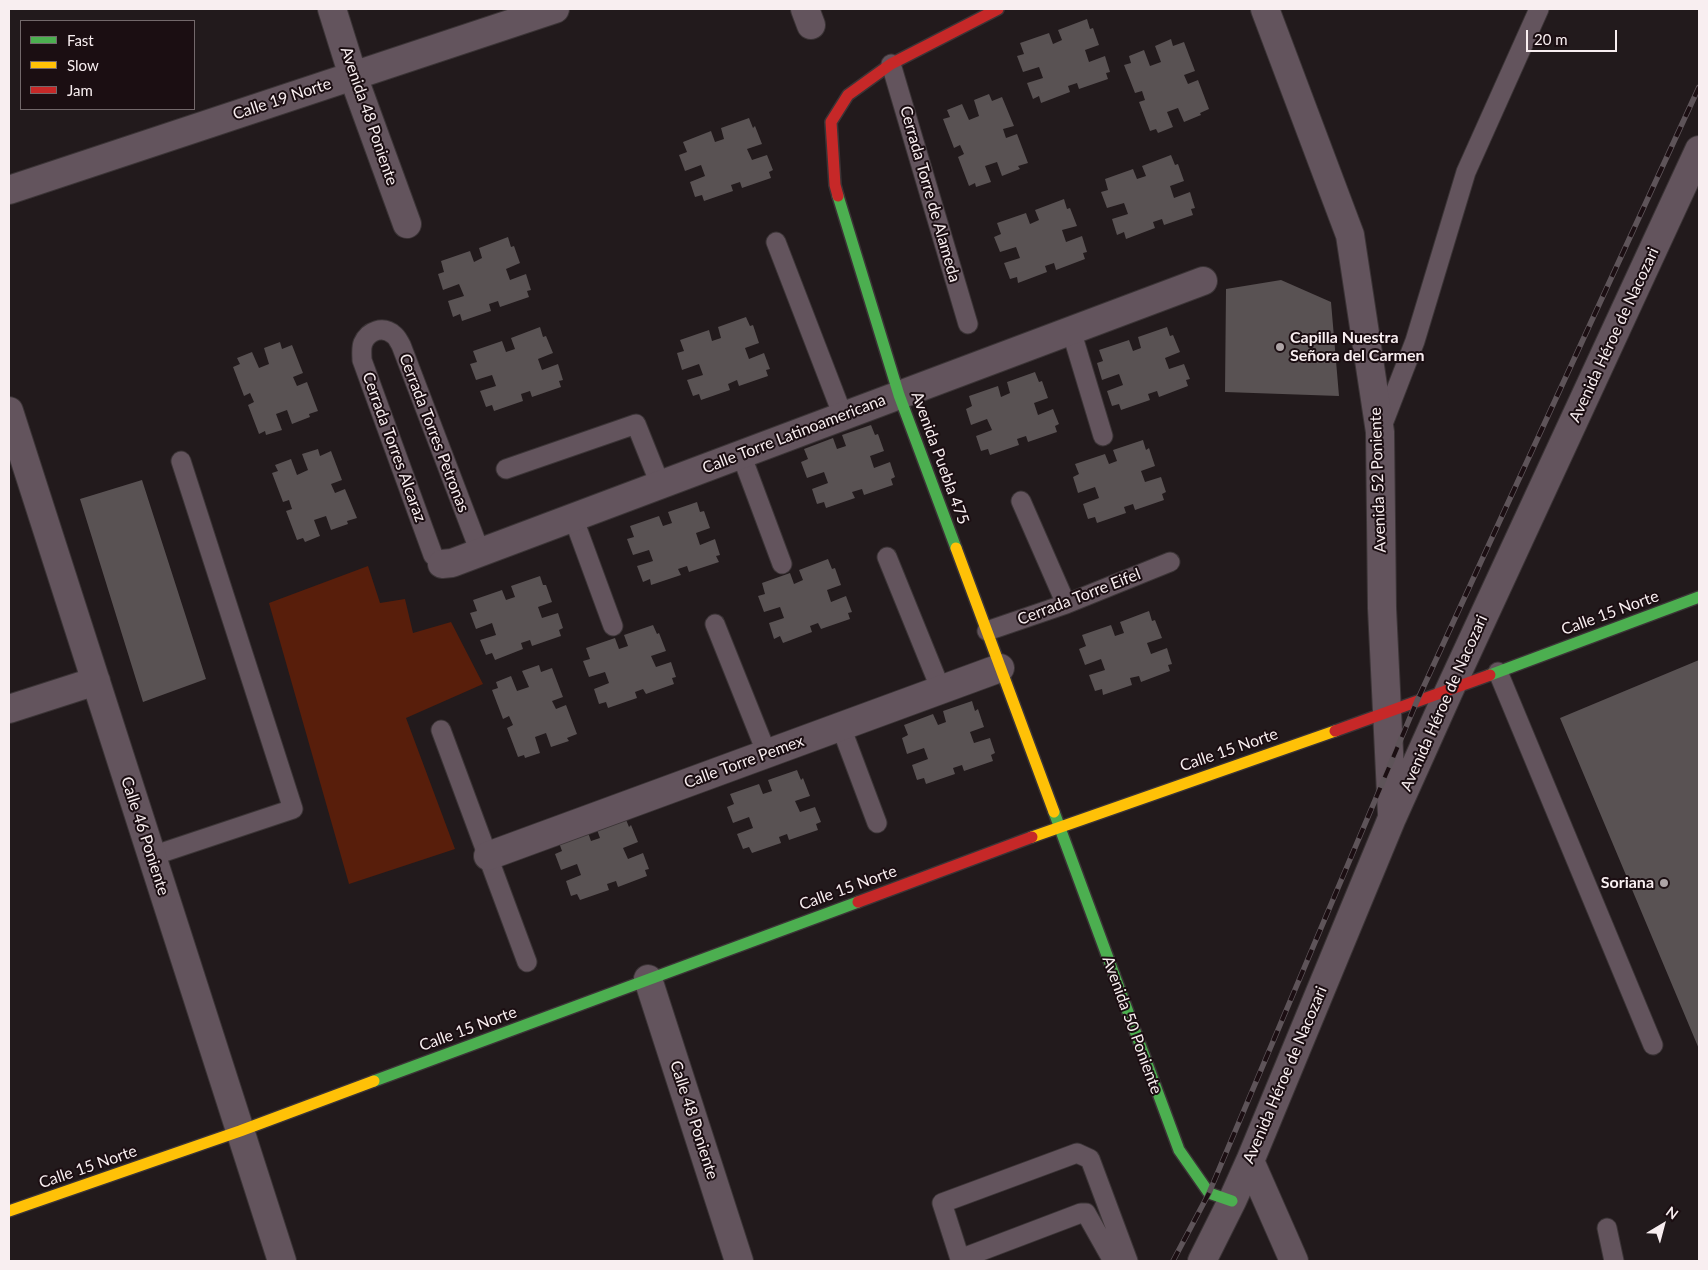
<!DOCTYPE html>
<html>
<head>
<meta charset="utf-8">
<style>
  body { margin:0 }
  #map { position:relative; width:1708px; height:1270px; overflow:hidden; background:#221a1c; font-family:Lato,sans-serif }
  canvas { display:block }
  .frame { position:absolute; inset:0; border:10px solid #f8eef0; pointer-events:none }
  .legend { position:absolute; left:20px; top:20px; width:175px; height:90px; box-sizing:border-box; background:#1b0e12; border:1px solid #73686b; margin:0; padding:6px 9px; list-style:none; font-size:15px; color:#f8eef0 }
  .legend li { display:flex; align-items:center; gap:10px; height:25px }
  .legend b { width:25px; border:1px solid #73686b }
  .north { position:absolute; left:1638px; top:1200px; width:50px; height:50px; -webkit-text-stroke:4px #1b0e12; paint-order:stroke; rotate:37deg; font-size:14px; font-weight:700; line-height:20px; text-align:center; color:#f8eef0 }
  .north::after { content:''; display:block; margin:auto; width:18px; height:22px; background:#f8eef0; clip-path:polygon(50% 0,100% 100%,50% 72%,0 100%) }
  .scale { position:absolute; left:1526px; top:30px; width:91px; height:22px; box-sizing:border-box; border:2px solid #f8eef0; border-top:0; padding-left:6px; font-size:15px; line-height:18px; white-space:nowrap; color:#f8eef0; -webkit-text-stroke:4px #1b0e12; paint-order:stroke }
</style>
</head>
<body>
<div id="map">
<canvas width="1708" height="1270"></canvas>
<div class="frame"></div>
<ul class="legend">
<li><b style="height:6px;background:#4caf50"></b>Fast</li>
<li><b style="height:6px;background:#ffc107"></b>Slow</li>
<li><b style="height:6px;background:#c62828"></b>Jam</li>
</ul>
<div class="north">N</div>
<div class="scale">20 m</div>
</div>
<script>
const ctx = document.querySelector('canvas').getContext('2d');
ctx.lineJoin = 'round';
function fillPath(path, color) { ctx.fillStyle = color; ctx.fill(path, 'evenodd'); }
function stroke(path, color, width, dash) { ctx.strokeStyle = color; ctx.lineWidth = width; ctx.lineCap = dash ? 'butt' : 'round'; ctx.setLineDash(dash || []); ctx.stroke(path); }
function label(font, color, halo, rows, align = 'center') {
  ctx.font = font + ' Lato,sans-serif'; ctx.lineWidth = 4; ctx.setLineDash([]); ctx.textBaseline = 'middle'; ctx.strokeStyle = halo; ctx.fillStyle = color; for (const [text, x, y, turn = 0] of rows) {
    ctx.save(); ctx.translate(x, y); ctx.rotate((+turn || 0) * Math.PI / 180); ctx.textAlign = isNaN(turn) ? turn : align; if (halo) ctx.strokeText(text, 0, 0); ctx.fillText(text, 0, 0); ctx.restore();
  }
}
const green = new Path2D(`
  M368 566 380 603 405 599 413 633 451 622 483 684 406 718 455 849 349 884 269 603Z`);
const building = new Path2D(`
  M1087 19 1090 29 1093 28 1099 45 1085 50 1089 62 1105 56 1110 72 1106 73 1108 79 1079 89 1077 83 1068 86 1070 92 1041 103 1039 96 1033 99 1027 83 1043 78 1039 67 1023 72 1017 56 1024 54 1020 43 1049 33 1053 44 1062 40 1058 30Z
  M1171 39 1173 46 1184 42 1195 71 1184 75 1188 84 1198 80 1209 109 1200 113 1201 115 1184 122 1178 108 1167 112 1173 127 1158 133 1156 129 1150 131 1139 102 1145 100 1142 91 1135 93 1124 65 1131 63 1129 56 1144 50 1150 66 1161 62 1155 46Z
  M989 94 992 101 1002 97 1014 126 1003 129 1006 138 1017 134 1028 163 1018 166 1020 169 1002 176 997 162 985 166 991 182 976 187 975 183 969 186 958 157 964 154 960 145 954 148 943 119 950 117 947 110 962 104 969 120 979 116 974 100Z
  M749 118 753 128 755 126 762 144 747 149 752 160 767 155 773 170 769 172 771 178 742 188 740 182 731 185 733 191 704 201 702 195 695 197 690 182 705 176 701 165 685 171 679 155 687 152 683 142 711 131 715 142 724 139 721 128Z
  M1171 155 1175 165 1178 164 1184 181 1170 186 1174 198 1190 192 1195 208 1191 209 1193 215 1164 225 1162 219 1153 222 1155 228 1126 239 1124 232 1117 235 1112 219 1128 214 1124 203 1107 208 1101 192 1108 190 1105 179 1133 169 1137 179 1146 176 1142 166Z
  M1064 199 1067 209 1070 208 1077 226 1062 230 1066 242 1082 236 1087 252 1083 253 1085 259 1056 270 1054 263 1045 266 1047 272 1018 283 1017 277 1010 279 1004 263 1020 258 1016 247 1000 252 994 237 1001 234 997 223 1026 213 1030 224 1039 220 1035 210Z
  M508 237 511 247 514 246 520 263 506 269 510 280 526 274 531 290 527 291 529 297 500 307 498 301 489 304 491 311 462 321 460 314 453 317 448 301 464 296 459 284 443 290 438 274 444 272 441 261 470 251 474 262 482 258 479 248Z
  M1281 280 1331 302 1339 396 1225 392 1226 289Z
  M746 317 750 326 753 325 759 343 745 348 749 359 764 353 770 369 766 370 768 376 739 386 737 380 728 384 730 390 701 400 699 394 693 396 687 380 703 375 699 364 682 370 677 353 684 351 680 340 709 330 712 341 721 338 718 327Z
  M540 327 543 337 546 336 553 353 538 359 542 370 558 364 563 380 559 381 561 387 532 397 530 391 521 394 523 401 494 411 492 405 486 407 480 391 496 386 492 375 476 380 470 364 477 362 473 351 502 341 506 352 515 349 511 338Z
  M1167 327 1170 336 1173 335 1180 352 1165 358 1169 369 1184 364 1190 379 1186 380 1188 386 1159 397 1157 391 1148 394 1150 400 1121 410 1119 404 1112 406 1107 391 1123 385 1119 374 1102 380 1097 363 1103 361 1099 350 1129 340 1133 351 1141 348 1138 337Z
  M280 342 282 349 292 345 303 373 293 377 297 386 307 382 318 411 309 414 310 417 292 424 287 410 276 414 282 430 266 435 265 431 259 434 248 405 254 402 250 393 244 396 233 367 240 364 237 358 252 352 259 368 269 364 264 348Z
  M1035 372 1039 382 1042 381 1048 398 1034 403 1038 415 1053 409 1059 424 1055 426 1057 432 1028 442 1026 436 1017 439 1019 445 990 455 988 449 981 451 976 436 992 430 987 419 971 425 966 409 972 406 969 396 998 386 1001 397 1010 393 1007 382Z
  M871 425 875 435 878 434 884 451 870 456 874 468 890 462 895 477 891 479 893 485 864 495 862 489 852 492 855 498 826 508 824 502 817 504 812 489 828 483 824 472 807 478 801 462 808 459 804 449 833 438 837 449 846 446 842 435Z
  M1143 440 1146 450 1149 448 1155 466 1141 471 1145 482 1161 477 1166 492 1162 494 1164 500 1135 510 1133 504 1124 507 1126 513 1097 523 1095 517 1088 519 1083 504 1099 498 1095 487 1078 493 1073 477 1079 474 1075 464 1105 454 1109 464 1117 461 1113 450Z
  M318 449 320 456 331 451 342 480 331 484 335 493 345 489 357 518 347 521 348 524 331 530 326 516 314 520 320 536 305 542 303 538 297 540 286 511 292 509 289 500 283 502 272 473 278 471 275 465 291 459 297 475 308 470 302 454Z
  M142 480 206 679 143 702 80 499Z
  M697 502 700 512 704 511 710 528 696 533 700 545 715 539 720 555 716 556 719 562 689 572 687 566 678 569 681 575 651 585 650 579 643 582 637 566 653 561 649 550 633 555 627 539 634 537 630 526 659 516 663 526 672 523 668 512Z
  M828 559 832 569 835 568 841 585 827 590 831 602 846 596 852 612 848 613 850 619 821 629 818 623 810 626 812 632 783 643 780 636 774 639 769 623 784 618 780 607 764 612 758 596 765 594 762 583 790 573 794 584 803 580 799 570Z
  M540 576 543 585H546L552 602 538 607 542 618 558 613 563 628 559 630 561 636 532 646 530 640 521 643 523 649 495 660 492 653 486 655 480 640 496 635 492 623 476 629 470 613 477 611 473 600 502 590 506 600 515 597 511 586Z
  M1149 611 1152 621 1155 620 1162 638 1147 643 1151 654 1167 648 1172 664 1168 665 1170 671 1141 682 1139 676 1130 678 1132 685 1103 695 1102 689 1095 691 1089 675 1105 670 1101 659 1085 665 1079 649 1086 646 1082 635 1111 625 1115 636 1124 633 1120 622Z
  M653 625 657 634 659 633 666 651 651 656 656 667 671 662 676 677 672 678 674 684 646 694 643 689 635 692 637 698 608 708 606 702 599 704 594 689 609 683 605 672 589 677 583 661 590 659 586 648 615 638 619 649 628 646 624 635Z
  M1699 660V1049L1560 718Z
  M539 665 541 672 552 668 563 697 552 701 556 709 566 705 577 734 567 738 569 741 551 747 546 733 535 737 540 753 525 758 524 755 518 757 507 728 513 725 509 716 503 719 492 690 498 688 496 682 511 676 517 691 529 687 522 671Z
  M972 701 975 711 978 709 984 727 970 732 974 743 990 738 995 753 991 755 993 761 964 771 962 765 953 768 955 774 926 784 924 778 917 780 912 765 928 759 924 748 907 754 902 738 908 735 904 725 933 714 938 725 946 722 943 711Z
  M797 770 801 780 803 778 810 796 795 801 800 812 815 807 821 822 816 824 818 830 789 840 787 834 779 837 781 843 752 853 749 847 743 849 737 834 753 828 749 817 733 823 727 807 734 804 730 794 759 784 763 794 772 791 768 780Z
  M625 817 629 827 631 825 638 842 623 848 628 859 643 853 649 869 645 870 647 876 618 887 616 881 607 884 609 890 580 900 577 894 571 896 566 881 581 875 577 864 561 870 555 854 562 851 558 840 587 830 591 841 600 838 596 827Z`);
const lane = new Path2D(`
  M891 64 968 324
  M776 242 843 416
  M1071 330 1103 436
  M1381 429 1415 341 1466 172 1539 9
  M741 454 782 564
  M506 469 636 424 660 484
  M1021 501 1066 604
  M573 517 613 626
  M887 557 941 690
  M442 564 433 555 362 360C362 355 361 348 363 343 368 331 383 325 394 335 397 337 399 342 401 345L480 552
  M715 624 767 754
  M987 631 1066 604 1170 562
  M1498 672 1653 1045
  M841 727 877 823
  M441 730 527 962
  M152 856 293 809 181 461
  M1607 1228 1614 1261
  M1113 1261 1086 1213H1081L960 1259 942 1203 1077 1153 1090 1159 1128 1261`);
const street = new Path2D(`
  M332 9 353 76 407 224
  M805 9 811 25
  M1265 9 1350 235 1380 432 1382 608 1392 814
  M9 190 555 9
  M9 411 282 1261
  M442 564 452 563 1203 281
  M9 709 96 681
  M488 856 1000 668
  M648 979 739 1261
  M1250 1161 1294 1261
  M1202 1261 1232 1201 1250 1161 1392 818 1449 691 1699 150`);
const fast = new Path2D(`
  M838 196 899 395 956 548
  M1490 675 1699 597
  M1054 812 1179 1150 1209 1193 1232 1201
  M374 1081 858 902`);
const slow = new Path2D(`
  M956 548 1054 812
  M1032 837 1335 731
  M9 1211 240 1131 374 1081`);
const jam = new Path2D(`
  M838 196 835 185 831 122 848 95 891 64 998 9
  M1335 731 1490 675
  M858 902 1032 837`);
const rail = new Path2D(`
  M1173 1261 1209 1193 1417 701 1699 87`);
const markers = [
  [1280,347,5,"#ada4a6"],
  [1664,883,5,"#ada4a6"]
];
const streetNames = [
  ["Calle 19 Norte",282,99,-18],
  ["Avenida 48 Poniente",369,116,71],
  ["Cerrada Torre de Alameda",930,194,74],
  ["Avenida Héroe de Nacozari",1614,335,-65],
  ["Cerrada Torres Petronas",434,433,69],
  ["Calle Torre Latinoamericana",794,434,-21],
  ["Cerrada Torres Alcaraz",394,447,70],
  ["Avenida Puebla 475",940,458,70],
  ["Avenida 52 Poniente",1378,480,-92],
  ["Cerrada Torre Eifel",1079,597,-21],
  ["Calle 15 Norte",1610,613,-20],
  ["Avenida Héroe de Nacozari",1444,703,-66],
  ["Calle 15 Norte",1229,750,-19],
  ["Calle Torre Pemex",744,762,-20],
  ["Calle 46 Poniente",145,836,72],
  ["Calle 15 Norte",848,888,-20],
  ["Avenida 50 Poniente",1132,1025,70],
  ["Calle 15 Norte",468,1029,-20],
  ["Avenida Héroe de Nacozari",1285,1075,-67],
  ["Calle 48 Poniente",694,1120,72],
  ["Calle 15 Norte",88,1167,-19]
];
const poiNames = [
  ["Capilla Nuestra",1290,338],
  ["Señora del Carmen",1290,356],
  ["Soriana",1654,883,"right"]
];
fillPath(green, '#581e0b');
fillPath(building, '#595253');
stroke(lane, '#3b3436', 21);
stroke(street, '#3b3436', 30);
stroke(fast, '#3b3436', 14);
stroke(slow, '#3b3436', 14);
stroke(jam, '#3b3436', 14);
stroke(lane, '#63545d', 19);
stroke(street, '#63545d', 28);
stroke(fast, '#4caf50', 11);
stroke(slow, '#ffc107', 11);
stroke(jam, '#c62828', 11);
stroke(rail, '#5e5459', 5.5);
stroke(rail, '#1b0e12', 4, [11]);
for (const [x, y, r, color] of markers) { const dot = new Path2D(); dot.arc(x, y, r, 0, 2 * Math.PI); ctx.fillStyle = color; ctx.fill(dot); stroke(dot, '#1b0e12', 2); }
label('16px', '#f8eef0', '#1b0e12', streetNames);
label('bold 16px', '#f8eef0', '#1b0e12', poiNames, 'left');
</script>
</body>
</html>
